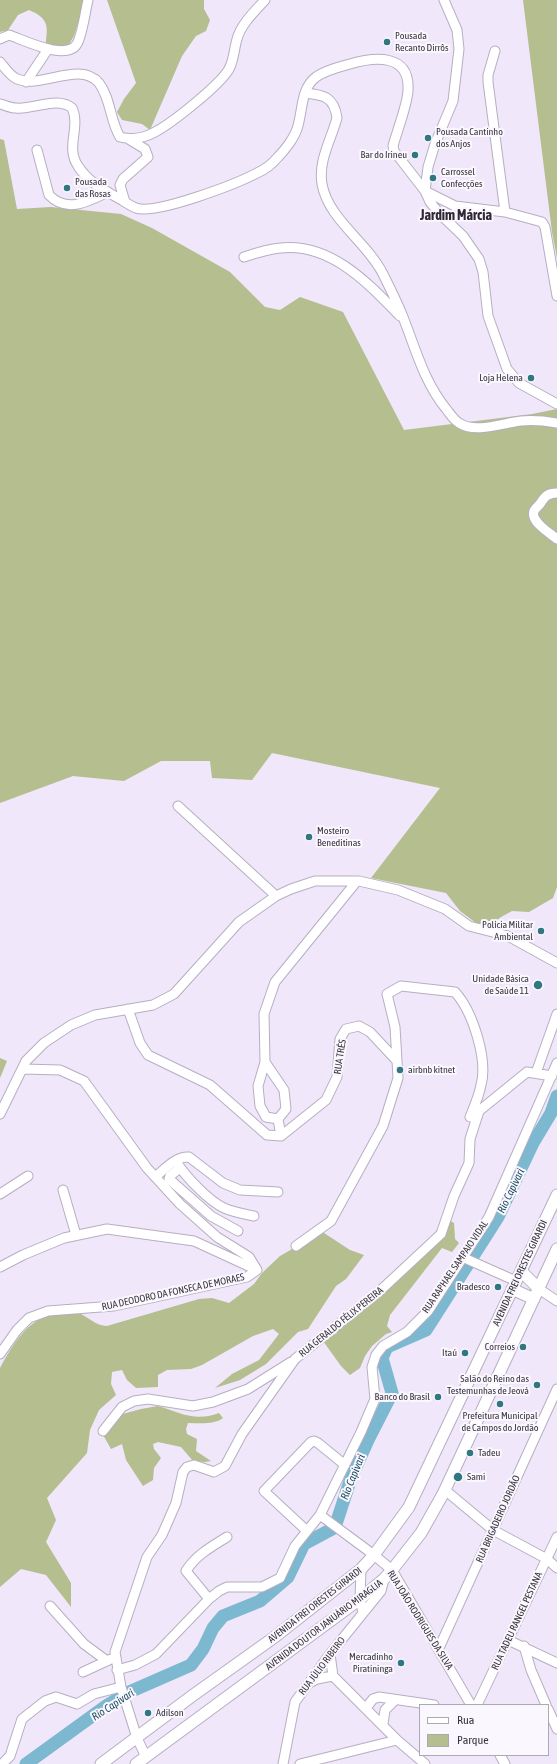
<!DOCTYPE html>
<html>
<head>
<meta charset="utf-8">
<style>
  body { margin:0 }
  #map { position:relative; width:557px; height:1764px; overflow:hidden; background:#f0e7fa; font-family:"Asap Condensed",sans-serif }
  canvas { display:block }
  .legend { position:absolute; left:419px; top:1704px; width:130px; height:52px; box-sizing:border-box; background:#fbf7ff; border:1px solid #ada9b1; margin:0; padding:5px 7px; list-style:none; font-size:12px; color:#39353d }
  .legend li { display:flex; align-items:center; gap:8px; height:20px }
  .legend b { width:20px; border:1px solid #ada9b1 }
</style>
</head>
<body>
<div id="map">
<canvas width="557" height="1764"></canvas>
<ul class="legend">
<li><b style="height:5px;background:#fff"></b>Rua</li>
<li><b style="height:11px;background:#b4be8e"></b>Parque</li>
</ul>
</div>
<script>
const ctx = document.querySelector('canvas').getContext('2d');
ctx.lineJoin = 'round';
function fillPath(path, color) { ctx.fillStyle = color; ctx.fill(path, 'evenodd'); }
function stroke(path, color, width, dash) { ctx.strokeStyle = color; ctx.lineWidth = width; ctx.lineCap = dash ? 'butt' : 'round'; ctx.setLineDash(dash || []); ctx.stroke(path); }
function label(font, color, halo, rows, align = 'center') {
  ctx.font = font + ' "Asap Condensed",sans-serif'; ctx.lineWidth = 4; ctx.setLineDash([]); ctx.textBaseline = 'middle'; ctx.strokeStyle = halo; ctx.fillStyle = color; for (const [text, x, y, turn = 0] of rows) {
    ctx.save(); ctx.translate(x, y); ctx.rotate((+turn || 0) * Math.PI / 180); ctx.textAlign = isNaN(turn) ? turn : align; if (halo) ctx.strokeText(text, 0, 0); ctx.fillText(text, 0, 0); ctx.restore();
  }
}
const green = new Path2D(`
  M0 0H85L74 36 68 46 45 48C48 27 50 19 29 10L18 15 8 30 0 32Z
  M107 0H204V9L210 20 206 31 196 36 182 56 150 130 142 124 122 120 117 112 124 99 136 83Z
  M523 0H557V258L552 232Z
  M0 139 4 140 17 209 51 207 121 214 152 228 230 272 265 307 280 310 300 297 343 312 404 430 532 414 557 409V887L553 898 529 912 512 911 501 917 492 924 476 923 460 911 446 893 371 878 440 788 272 753 252 780 212 778 210 761H161L124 781 73 776 0 803Z
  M0 1058 7 1061 0 1078Z
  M447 1219 454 1223 455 1239 459 1243 452 1252 442 1248 390 1315 387 1326 392 1332 386 1334 372 1346 365 1356 360 1368 350 1375 341 1366 323 1341 337 1333 336 1327 432 1247Z
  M324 1233 350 1250 364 1255 346 1279 336 1286 308 1329 298 1332 266 1364 240 1380 215 1388 232 1374 259 1360 279 1334 273 1329 253 1336 202 1365 191 1369 167 1370 158 1375V1387L136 1388 127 1380 122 1370 112 1372 111 1384 116 1395 99 1410 90 1430 87 1453 47 1498 56 1520 46 1542 71 1583V1607L46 1575 21 1569 0 1587V1368C14 1342 30 1315 61 1313 66 1312 72 1311 77 1312 87 1316 96 1326 107 1326L199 1299 212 1298 229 1303 254 1284 262 1273 280 1256 318 1234Z
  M158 1406C181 1413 195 1422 219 1413L223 1418C214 1425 200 1423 188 1423L186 1429 187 1434 197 1439 196 1451 211 1461 205 1462 193 1461 181 1447 158 1442 153 1444 154 1449 161 1458 154 1468 153 1480 143 1486 126 1460 122 1444 111 1449 102 1433 101 1428 108 1418 141 1409Z`);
const river = new Path2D(`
  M26 1764 106 1706 127 1693 191 1665 203 1649 213 1628 223 1616 260 1601 288 1577 304 1544 332 1529 337 1521 351 1478 368 1440 392 1393 382 1358 387 1347 426 1330 498 1217 533 1143 551 1113 557 1096`);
const minor = new Path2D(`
  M0 39 9 35C24 40 69 63 78 42 83 30 85 13 88 0
  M495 51 488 75V82L505 212
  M0 62C5 68 10 76 17 79 41 89 80 60 99 83 111 99 110 121 120 137 131 140 144 138 155 132 172 123 220 85 229 69 234 60 234 49 237 39 241 24 255 11 265 0
  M26 82 48 49
  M305 93C323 95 334 96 337 118 331 140 318 161 322 184 328 219 367 242 383 274 390 288 397 302 403 317 416 350 424 382 447 410 450 414 454 420 459 423 475 434 503 423 521 421 533 420 545 421 557 423
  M0 104C5 105 10 108 16 108 33 110 57 96 72 108 81 127 65 147 78 166 88 182 104 190 120 199 125 202 131 206 136 208 156 215 236 184 257 173 264 170 273 163 278 157 285 150 294 138 297 129 303 112 300 89 316 77 326 70 339 67 350 64 374 57 410 53 408 90 408 103 397 131 393 146L394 151 425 191 430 202 439 213 463 236 479 259 483 272 488 316 507 369 519 383 557 404
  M37 150 49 195C67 214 89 201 108 192
  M425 191 428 167 435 144 453 101 459 49 457 30 444 0
  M425 191 455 206 505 212 542 222 545 227 557 296
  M125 202 120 185 123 179 148 157 145 149 130 140
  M244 257C256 253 268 249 280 248 330 242 368 283 400 316
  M557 493C548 493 545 496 540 504 538 506 535 509 534 511 530 522 550 533 557 539
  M178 806 276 896
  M128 1009 140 1043 148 1055 210 1085 267 1135 281 1136 326 1100 337 1077 340 1039 346 1029 359 1026 370 1032 397 1061
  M265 1062 284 1090 286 1109 278 1119 281 1136
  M23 1069 60 1070 84 1081 147 1168 180 1204 217 1237 249 1257 257 1270
  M536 1073 557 1014
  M0 1114 26 1061 44 1043 71 1025 95 1015 153 1005 174 994 239 922 276 896 291 889 315 881H359L398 890 445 909 469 926 508 936 557 963
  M278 1119 266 1117 260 1106 258 1086 265 1062 264 1014 275 982 357 881
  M177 1163C186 1177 209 1201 224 1208 233 1212 244 1214 254 1216
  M180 1168 170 1176 169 1179 211 1216 238 1231
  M155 1177C165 1169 176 1156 189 1157L223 1183 240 1190 278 1192
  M63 1190 76 1235
  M0 1194 28 1176
  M296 1246 331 1221 383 1126 398 1078 395 1027 387 994 401 986 455 992C473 1012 488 1060 481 1085 479 1096 474 1107 470 1117
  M462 1257 516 1281
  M0 1267 23 1255 64 1238 107 1229 194 1241 257 1270
  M539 1289 557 1301
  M0 1354 17 1330 29 1318 48 1311 114 1306 247 1277 257 1270
  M103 1431 122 1407 134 1401 148 1399 193 1406 213 1402 248 1389 291 1362
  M445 1490 493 1530 547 1559 557 1568
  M320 1515 374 1555 392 1570 471 1705
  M307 1531 264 1491 311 1442 314 1441 318 1443 345 1465
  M361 1569 360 1599 363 1613
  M209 1599 186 1571C196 1555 211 1547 227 1537
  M50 1606 84 1644 107 1661
  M508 1640 557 1663
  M524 1646 531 1670 546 1705
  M439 1648 557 1389
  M330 1654 333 1676 397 1740 425 1764
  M117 1670 135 1665 156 1654 209 1599 219 1591 227 1587H262L280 1578 295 1546 320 1515 361 1432 375 1399 372 1367 376 1355 383 1346 407 1332 428 1311 489 1217 557 1063
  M83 1672 111 1659
  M309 1683 317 1679 333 1676
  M477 1705 557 1537
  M366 1708 373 1699 379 1697 434 1705
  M548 1709 557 1729
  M383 1724 385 1710 395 1700
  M500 1755 505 1764
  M146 1757 137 1738 121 1687 115 1652 147 1557 162 1535 176 1503 183 1472 187 1467 194 1465 214 1472 225 1466 242 1434 295 1359 383 1288 441 1234 454 1196 469 1163 470 1139 479 1111 527 1072 552 1076
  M2 1764 10 1756 22 1719 45 1701 56 1697 77 1704 94 1694 121 1687
  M283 1764 295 1702 330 1654 381 1591 384 1579
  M300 1764 397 1740`);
const major = new Path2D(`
  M521 1271 539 1289
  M512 1289 534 1299
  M101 1764 192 1696 276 1636 361 1569 374 1555 409 1507 557 1195
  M136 1764 360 1599 384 1579 392 1570 421 1533 443 1494 557 1249`);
const markers = [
  [387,42,4,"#307781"],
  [428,138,4,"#307781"],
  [415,155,4,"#307781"],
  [433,178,4,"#307781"],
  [67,188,4,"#307781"],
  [531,378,4,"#307781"],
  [309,837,4,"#307781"],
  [541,931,4,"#307781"],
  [538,985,5,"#307781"],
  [400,1070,4,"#307781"],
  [498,1287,4,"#307781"],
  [523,1347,4,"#307781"],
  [465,1353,4,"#307781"],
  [537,1385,4,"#307781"],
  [438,1397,4,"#307781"],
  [500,1404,4,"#307781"],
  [470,1453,4,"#307781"],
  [458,1477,5,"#307781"],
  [401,1663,4,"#307781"],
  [148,1713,4,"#307781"]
];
const poiNames = [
  ["Pousada",395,36,"left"],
  ["Recanto Dirrôs",395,48,"left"],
  ["Pousada Cantinho",436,132,"left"],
  ["dos Anjos",436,144,"left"],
  ["Bar do Irineu",407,155],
  ["Carrossel",441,172,"left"],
  ["Confecções",441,184,"left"],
  ["Pousada",75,182,"left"],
  ["das Rosas",75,194,"left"],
  ["Loja Helena",523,378],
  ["Mosteiro",317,831,"left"],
  ["Beneditinas",317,843,"left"],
  ["Polícia Militar",533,925],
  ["Ambiental",533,937],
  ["Unidade Básica",529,979],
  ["de Saúde 11",529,991],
  ["airbnb kitnet",408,1070,"left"],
  ["Bradesco",490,1287],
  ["Correios",515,1347],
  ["Itaú",457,1353],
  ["Salão do Reino das",529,1379],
  ["Testemunhas de Jeová",529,1391],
  ["Banco do Brasil",430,1397],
  ["Prefeitura Municipal",500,1416,"center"],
  ["de Campos do Jordão",500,1428,"center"],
  ["Tadeu",478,1453,"left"],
  ["Sami",467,1477,"left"],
  ["Mercadinho",393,1657],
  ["Piratininga",393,1669],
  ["Adilson",156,1713,"left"]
];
const streetNames = [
  ["RUA TRÊS",340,1057,-81],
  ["RUA RAPHAEL SAMPAIO VIDAL",455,1267,-56],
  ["AVENIDA FREI ORESTES GIRARDI",520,1273,-65],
  ["RUA DEODORO DA FONSECA DE MORAES",173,1292,-12],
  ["RUA GERALDO FÉLIX PEREIRA",341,1322,-39],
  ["RUA BRIGADEIRO JORDÃO",498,1519,-66],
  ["AVENIDA FREI ORESTES GIRARDI",315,1605,-38],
  ["RUA JOÃO RODRIGUES DA SILVA",420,1620,58],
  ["RUA TADEU RANGEL PESTANA",517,1621,-65],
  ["AVENIDA DOUTOR JANUÁRIO MIRAGLIA",324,1625,-37],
  ["RUA JÚLIO RIBEIRO",322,1666,-53]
];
const waterNames = [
  ["Rio Capivari",511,1191,-64],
  ["Rio Capivari",353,1477,-68],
  ["Rio Capivari",113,1705,-33]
];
const districtNames = [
  ["Jardim Márcia",456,216]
];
fillPath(green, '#b4be8e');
stroke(river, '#7cb8cf', 13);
stroke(minor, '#b7aec1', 11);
stroke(major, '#b7aec1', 13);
stroke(minor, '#fff', 9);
stroke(major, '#fff', 11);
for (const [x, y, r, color] of markers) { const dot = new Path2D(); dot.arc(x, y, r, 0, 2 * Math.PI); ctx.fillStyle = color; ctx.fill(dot); stroke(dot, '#fbf7ff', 1.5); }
label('10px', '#39353d', '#fbf7ff', poiNames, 'right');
label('10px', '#39353d', '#fbf7ff', streetNames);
label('italic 11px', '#1e5061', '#fbf7ff', waterNames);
label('bold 14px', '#302837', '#fbf7ff', districtNames);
</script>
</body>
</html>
